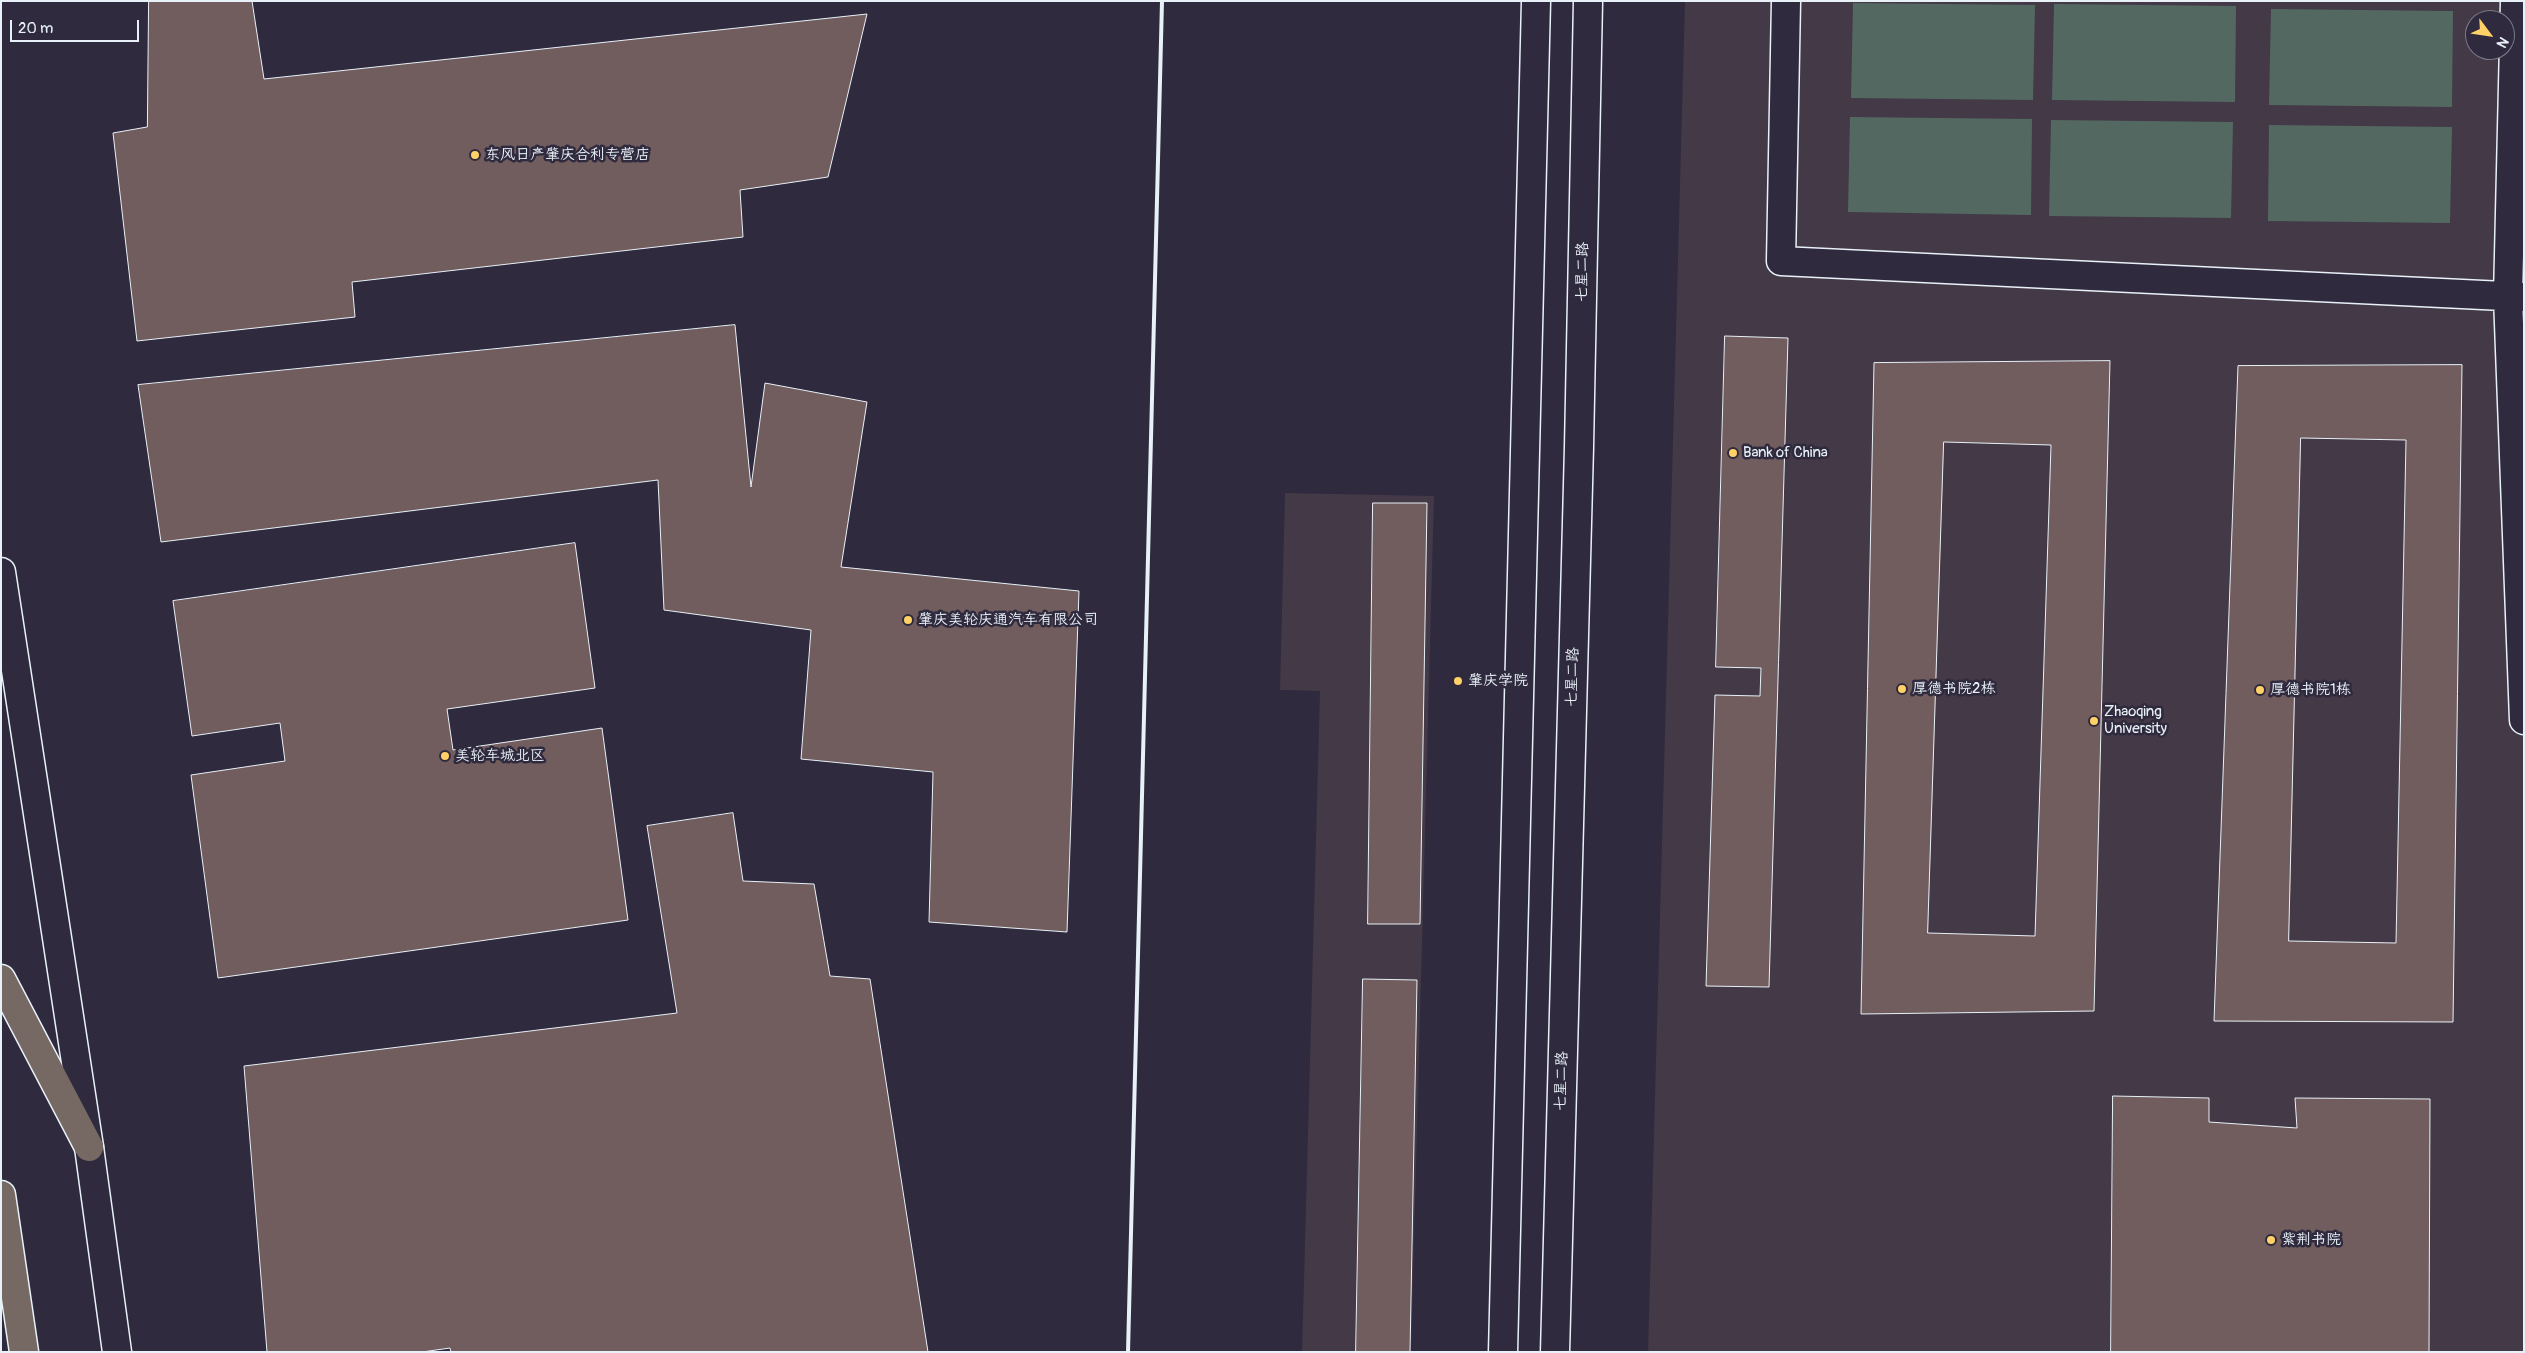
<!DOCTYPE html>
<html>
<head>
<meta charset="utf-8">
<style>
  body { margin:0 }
  #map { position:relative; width:2525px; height:1353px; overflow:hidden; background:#2f2a3d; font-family:Pangolin,sans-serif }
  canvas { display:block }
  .frame { position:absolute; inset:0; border:2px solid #e8f1f8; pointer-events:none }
  .north { position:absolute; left:2465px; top:10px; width:50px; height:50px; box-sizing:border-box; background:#2f2a3d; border:1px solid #797a88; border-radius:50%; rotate:121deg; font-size:14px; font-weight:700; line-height:20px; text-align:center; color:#e8f1f8 }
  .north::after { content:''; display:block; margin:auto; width:18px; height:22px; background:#ffd166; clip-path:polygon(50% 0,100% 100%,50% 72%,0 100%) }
  .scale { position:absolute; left:10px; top:20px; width:129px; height:22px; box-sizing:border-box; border:2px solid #e8f1f8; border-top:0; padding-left:6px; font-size:15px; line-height:18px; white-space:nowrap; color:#e8f1f8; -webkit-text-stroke:4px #2f2a3d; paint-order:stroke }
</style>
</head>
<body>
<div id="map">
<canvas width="2525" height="1353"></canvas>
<div class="frame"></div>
<div class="north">N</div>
<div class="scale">20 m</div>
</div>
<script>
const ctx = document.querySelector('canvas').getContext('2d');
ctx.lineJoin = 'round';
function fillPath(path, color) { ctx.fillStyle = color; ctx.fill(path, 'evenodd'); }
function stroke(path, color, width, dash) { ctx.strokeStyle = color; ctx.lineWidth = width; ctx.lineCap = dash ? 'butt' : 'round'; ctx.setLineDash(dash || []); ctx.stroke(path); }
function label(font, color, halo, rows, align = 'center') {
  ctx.font = font + ' Pangolin,"LXGW WenKai TC",sans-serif'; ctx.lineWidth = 5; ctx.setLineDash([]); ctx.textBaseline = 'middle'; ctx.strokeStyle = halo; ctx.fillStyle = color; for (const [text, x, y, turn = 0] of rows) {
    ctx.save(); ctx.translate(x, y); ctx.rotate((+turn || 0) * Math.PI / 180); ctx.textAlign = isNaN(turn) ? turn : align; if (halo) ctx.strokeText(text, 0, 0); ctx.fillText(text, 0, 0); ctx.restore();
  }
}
const built = new Path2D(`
  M1685 1H2524V1352H1648ZM2475 20H2505V50H2475Z
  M1285 493 1434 496 1411 1352H1302L1320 691 1280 690Z`);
const green = new Path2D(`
  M1853 3 2035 5 2033 100 1851 98Z
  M2054 4 2236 6 2235 102 2052 100Z
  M2271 9 2453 11 2452 107 2269 105Z
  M1850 117 2032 119 2031 215 1848 212Z
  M2051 120 2233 122 2231 218 2049 216Z
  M2269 125 2452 127 2450 223 2268 221Z`);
const building = new Path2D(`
  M149 1H252L264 79 867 14 828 177 740 190 743 237 352 282 355 317 137 341 113 133 147 127Z
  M735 325 751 487 765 383 867 402 841 567 1079 591 1067 932 929 922 933 772 801 759 811 630 664 610 658 480 161 542 138 385Z
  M1725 336 1788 338 1769 987 1706 986 1715 695 1760 696 1761 668 1716 667Z
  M2110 361 2094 1011 1861 1014 1874 363ZM1944 442 2051 445 2035 936 1928 933Z
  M2462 365 2453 1022 2214 1021 2238 366ZM2301 438 2406 440 2396 943 2289 941Z
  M1373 503H1427L1420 924H1368Z
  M575 543 595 688 447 709 453 750 602 728 628 920 218 978 191 775 285 761 280 723 192 736 173 601Z
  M733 813 743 881 814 884 830 976 870 979 928 1352H451L450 1348 422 1352H267L244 1066 677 1013 647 826Z
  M1363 979 1417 980 1410 1352H1356Z
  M2113 1096 2209 1098V1122L2297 1128 2295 1098 2430 1099 2429 1352H2111Z`);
const minor = new Path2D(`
  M1786 1 1781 261 2524 297
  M2515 1 2508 297 2524 720`);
const tertiary = new Path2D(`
  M1 572 89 1147 117 1352
  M1503 1352 1536 1
  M1555 1352 1579 447 1588 1`);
const trunk = new Path2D(`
  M1 979 89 1147
  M1 1195 24 1352`);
const rail = new Path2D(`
  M1128 1352 1162 1`);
const markers = [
  [475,155,5,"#ffd166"],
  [1733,453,5,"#ffd166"],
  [908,620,5,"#ffd166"],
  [1458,681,5,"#ffd166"],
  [1902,689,5,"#ffd166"],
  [2260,690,5,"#ffd166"],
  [2094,721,5,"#ffd166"],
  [445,756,5,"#ffd166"],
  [2271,1240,5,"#ffd166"]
];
const poiNames = [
  ["东风日产肇庆合利专营店",485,155],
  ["Bank of China",1743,453],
  ["肇庆美轮庆通汽车有限公司",918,620],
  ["肇庆学院",1468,681],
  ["厚德书院2栋",1912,689],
  ["厚德书院1栋",2270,690],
  ["Zhaoqing",2104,712],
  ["University",2104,729],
  ["美轮车城北区",455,756],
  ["紫荆书院",2281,1240]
];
const streetNames = [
  ["七星二路",1583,272,-89],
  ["七星二路",1573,677,-88],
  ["七星二路",1562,1081,-88]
];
fillPath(built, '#433947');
fillPath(green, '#546862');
fillPath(building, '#715d5e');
stroke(building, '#e8f1f8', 1);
stroke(minor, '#e8f1f8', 31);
stroke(tertiary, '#e8f1f8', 31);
stroke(trunk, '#e8f1f8', 31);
stroke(minor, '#2f2a3d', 28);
stroke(tertiary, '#2f2a3d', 28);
stroke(trunk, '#766964', 28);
stroke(rail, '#e8f1f8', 4);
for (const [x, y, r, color] of markers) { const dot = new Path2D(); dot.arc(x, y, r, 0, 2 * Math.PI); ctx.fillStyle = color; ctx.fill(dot); stroke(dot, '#2f2a3d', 2); }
label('15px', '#e8f1f8', '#2f2a3d', poiNames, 'left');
label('15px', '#e8f1f8', '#2f2a3d', streetNames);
</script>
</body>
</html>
